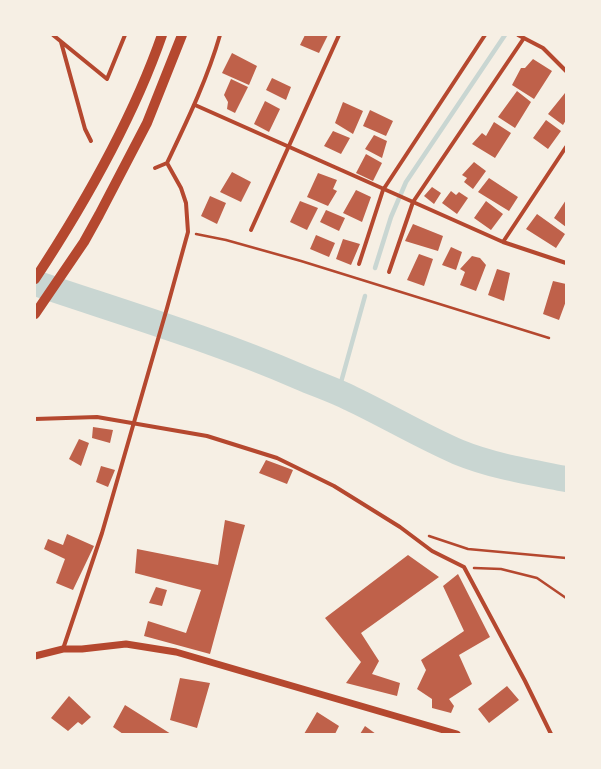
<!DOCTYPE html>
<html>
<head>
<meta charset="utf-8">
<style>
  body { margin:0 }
  #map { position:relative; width:601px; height:769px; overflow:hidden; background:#f6efe4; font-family:Georgia,serif }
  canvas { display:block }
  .frame { position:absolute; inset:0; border:36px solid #f6efe4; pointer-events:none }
</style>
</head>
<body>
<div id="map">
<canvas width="601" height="769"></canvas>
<div class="frame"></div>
</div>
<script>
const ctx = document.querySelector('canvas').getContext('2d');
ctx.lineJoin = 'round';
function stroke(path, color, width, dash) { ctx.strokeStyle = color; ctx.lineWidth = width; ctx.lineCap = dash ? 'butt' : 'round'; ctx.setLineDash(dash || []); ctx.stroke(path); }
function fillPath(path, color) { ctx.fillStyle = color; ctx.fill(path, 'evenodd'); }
const stream = new Path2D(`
  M375 268 391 217 406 182 505 35
  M338 393 365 296`);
const river = new Path2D(`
  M35 283C124 313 214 340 300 377 316 384 334 390 350 398 386 415 421 436 458 452 492 466 530 472 566 479`);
const building = new Path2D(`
  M305 35H328L319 53 300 45Z
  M232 53 257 66 249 85 222 73Z
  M533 59 552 71 534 99 512 85 521 68H525Z
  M272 78 291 87 286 100 266 90Z
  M231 79 248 87 235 113 227 109 228 102 224 95Z
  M517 91 531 102 515 128 498 117Z
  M565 93 566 94V120L563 125 548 114Z
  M265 101 280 109 269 132 254 124Z
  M343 102 363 111 353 134 335 123Z
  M370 110 393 121 386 136 363 126Z
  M546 120 561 131 548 149 533 138Z
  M494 122 511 133 495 158 472 144 482 133 486 136Z
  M333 131 350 138 341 154 324 146Z
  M374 135 387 141 382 158 365 149Z
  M366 154 382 163 373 181 356 173Z
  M474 162 486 171 473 189 464 182 467 178 462 175Z
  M232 172 251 182 241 202 220 192Z
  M318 173 337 180 333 189 337 191 328 206 307 197Z
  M489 178 518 197 509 211 478 192Z
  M432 187 441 193 434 204 424 196Z
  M356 190 371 197 362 222 343 213Z
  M451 191 456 195 459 192 468 198 457 214 442 203Z
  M210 196 226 203 217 224 201 216Z
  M566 200V227L554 218Z
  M300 201 318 208 307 230 290 222Z
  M486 201 503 214 491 230 474 218Z
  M326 210 345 218 339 231 320 222Z
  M537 214 565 234 556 248 526 229Z
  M413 224 443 236 438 251 405 241Z
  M316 235 335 243 329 257 310 249Z
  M343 239 360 244 351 265 336 259Z
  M451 247 462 252 456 270 442 265Z
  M419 254 433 259 424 286 407 280Z
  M472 256 480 258 486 265 476 291 460 285 465 272 460 269Z
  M497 269 510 273 504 301 488 295Z
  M553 281 566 284V301L559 320 543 314Z
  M93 427 113 430 110 443 92 438Z
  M79 439 89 443 81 466 69 459Z
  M266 460 293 470 287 484 259 473Z
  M101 466 115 470 108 487 96 482Z
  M225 520 245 525 210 654 144 636 148 621 186 633 201 590 135 573 137 549 218 565Z
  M67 534 94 546 73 590 56 583 65 559 44 549 48 539 63 545Z
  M408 555 439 577 361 633 379 661 372 674 400 683 397 696 346 683 361 662 325 618Z
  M458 574 490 637 459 655 472 684 449 699 454 706 451 713 432 708V699L417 689 426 670 421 660 464 631 443 586Z
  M156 587 167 590 162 606 149 603Z
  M180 678 210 683 197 728 170 720Z
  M507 686 519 700 489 723 478 709Z
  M69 696 91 717 82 725 78 722 68 731 51 718Z
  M125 705 171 734H123L113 727Z
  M317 712 339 726 335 734H304Z
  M365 726 376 734H360Z`);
const path = new Path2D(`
  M196 234 226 240 301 261 549 338
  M429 536 468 549 566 558
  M474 568 501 569 537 578 566 598`);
const minor = new Path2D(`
  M53 35 107 79 125 35
  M518 35 543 48 566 71
  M61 42 85 129 91 141
  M195 105 503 242 566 263
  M155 168 167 163
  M251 230 339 35
  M503 242 566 147
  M359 264 383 190 485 35
  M389 272 413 202 524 38
  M35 419 97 417 207 436 277 458 334 486 400 527 432 551 464 567 525 681 551 734
  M63 649 102 533 167 308 188 232 186 203 181 188 167 163C187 121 207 80 220 35`);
const tertiary = new Path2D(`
  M35 656 63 649H82L126 644 176 652 457 734`);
const trunk = new Path2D(`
  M35 279C85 203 132 121 162 35
  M35 314 84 242 99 215 147 123 182 35`);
stroke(stream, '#c9d6d2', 4.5);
stroke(river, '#c9d6d2', 26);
fillPath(building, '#bf614a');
stroke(path, '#b5482f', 2.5);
stroke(minor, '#b5482f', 4);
stroke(tertiary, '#b5482f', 7);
stroke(trunk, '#b5482f', 10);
</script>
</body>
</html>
